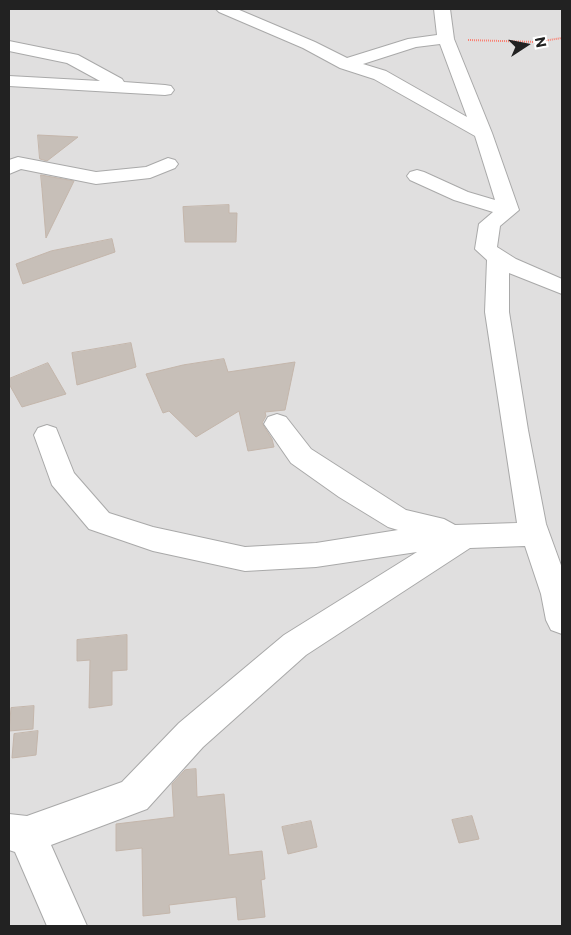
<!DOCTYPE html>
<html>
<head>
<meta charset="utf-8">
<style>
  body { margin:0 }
  #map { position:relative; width:571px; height:935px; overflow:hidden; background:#f2efe9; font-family:Commissioner,sans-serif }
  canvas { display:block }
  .frame { position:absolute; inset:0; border:10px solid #222; pointer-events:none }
  .north { position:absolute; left:501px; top:20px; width:50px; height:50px; -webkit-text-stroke:4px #fff; paint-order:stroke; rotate:79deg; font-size:14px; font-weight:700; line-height:20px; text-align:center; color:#222 }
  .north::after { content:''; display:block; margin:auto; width:18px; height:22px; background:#222; clip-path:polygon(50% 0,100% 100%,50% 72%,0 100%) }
</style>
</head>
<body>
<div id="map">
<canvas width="571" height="935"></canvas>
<div class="frame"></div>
<div class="north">N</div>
</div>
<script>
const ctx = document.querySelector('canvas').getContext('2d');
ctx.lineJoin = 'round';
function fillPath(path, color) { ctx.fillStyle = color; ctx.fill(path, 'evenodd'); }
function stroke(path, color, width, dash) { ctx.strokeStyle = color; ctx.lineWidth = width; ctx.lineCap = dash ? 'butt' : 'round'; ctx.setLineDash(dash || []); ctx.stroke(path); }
const residential = new Path2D(`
  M9 9H562V926H9Z`);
const building = new Path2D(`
  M38 135 78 137 47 161 40 159Z
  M41 175 74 181 46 238 42 189Z
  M229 205V213H237L236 242H185L183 207Z
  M112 239 115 252 23 284 16 264 51 251Z
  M131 343 136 367 77 385 72 353Z
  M224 359 228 372 295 362 285 410 265 412 266 416 262 423 272 439 274 447 248 451 239 411 196 437 169 411 163 413 146 374 183 365Z
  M48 363 66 394 22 407 9 384V379Z
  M127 635V670L112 671V705L89 708 90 660 77 661V640Z
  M34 706 33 729 9 731 11 708Z
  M38 731 36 755 12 758 14 734Z
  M196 769 197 797 224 794 229 855 262 851 265 879 261 880 265 917 238 920 236 897 169 905 170 913 143 916 142 848 116 851V824L174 817 172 784 185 770Z
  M472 816 479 839 459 843 452 820Z
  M311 821 317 847 288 854 282 827Z`);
const path = new Path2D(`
  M468 40 536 42 562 38`);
const street = new Path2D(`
  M216 9H237L315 42 347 58 408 39 437 35 434 9H450L454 39 492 133 519 210 500 226 497 247 516 259 562 279V294L509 273V312L528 430 546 524 562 568V634L551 630 546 620 541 594 525 546 470 548 306 655 203 747 147 809 51 845 87 926H47L15 852 9 850V814L27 816 122 782 179 723 284 635 417 552 316 567 245 571 153 551 89 529 52 485 34 435 38 428 47 425 56 428 74 473 109 513 153 527 245 547 316 543 398 530 388 527 339 497 291 463 264 424 268 417 277 414 286 417 311 449 406 510 444 519 455 525 517 523 485 312 487 260 475 249 479 224 493 212 454 200 410 180 407 176 410 172 417 170 424 172 468 192 495 200 475 136 374 79 340 68 303 48 219 12ZM440 44 467 117 386 71 363 64 416 47Z
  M9 41 78 55 122 79 124 82 165 85 171 86 174 90 171 94 165 95 9 86V76L100 81 67 63 9 51Z
  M18 157 96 172 146 167 168 158 175 160 178 164 175 168 150 178 96 184 21 169 9 174V160Z`);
fillPath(residential, '#e0dfdf');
fillPath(building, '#c7bfb8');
stroke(building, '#c4b6ab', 1);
stroke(street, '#a9a9a9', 2);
stroke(path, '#fa8072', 2, [1, 1]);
fillPath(street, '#fff');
</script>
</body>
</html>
